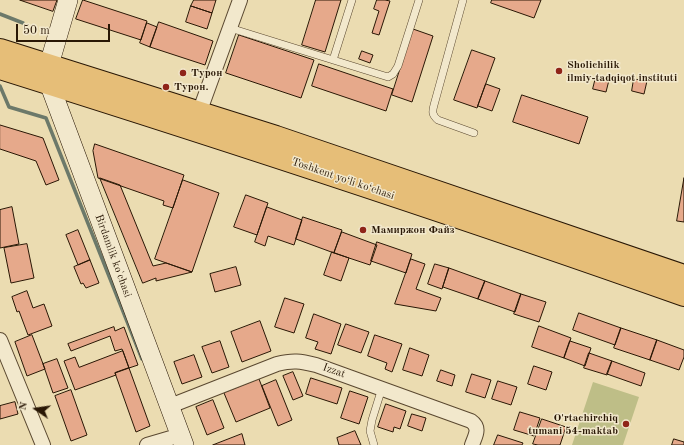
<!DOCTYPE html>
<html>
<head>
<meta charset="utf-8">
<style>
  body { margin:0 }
  #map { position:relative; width:684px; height:445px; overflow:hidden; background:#ebdcb1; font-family:"Old Standard TT",serif }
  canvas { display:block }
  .north { position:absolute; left:16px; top:389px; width:40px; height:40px; -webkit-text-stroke:3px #f2e8cc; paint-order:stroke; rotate:283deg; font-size:11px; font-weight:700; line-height:16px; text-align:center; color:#291705 }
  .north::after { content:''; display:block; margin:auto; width:14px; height:18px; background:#291705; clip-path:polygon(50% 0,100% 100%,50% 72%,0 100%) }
  .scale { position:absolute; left:16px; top:24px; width:94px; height:18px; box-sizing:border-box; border:2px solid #291705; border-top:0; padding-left:5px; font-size:12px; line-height:14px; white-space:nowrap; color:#291705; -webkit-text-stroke:3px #f2e8cc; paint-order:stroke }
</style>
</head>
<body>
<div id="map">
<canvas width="684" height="445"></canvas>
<div class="north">N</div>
<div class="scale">50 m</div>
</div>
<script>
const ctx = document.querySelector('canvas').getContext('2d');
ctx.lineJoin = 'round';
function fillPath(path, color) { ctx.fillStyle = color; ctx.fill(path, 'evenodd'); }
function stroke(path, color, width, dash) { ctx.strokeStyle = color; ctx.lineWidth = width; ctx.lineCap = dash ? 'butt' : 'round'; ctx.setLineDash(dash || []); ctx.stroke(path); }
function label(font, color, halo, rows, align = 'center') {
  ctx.font = font + ' "Old Standard TT",serif'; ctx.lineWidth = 3; ctx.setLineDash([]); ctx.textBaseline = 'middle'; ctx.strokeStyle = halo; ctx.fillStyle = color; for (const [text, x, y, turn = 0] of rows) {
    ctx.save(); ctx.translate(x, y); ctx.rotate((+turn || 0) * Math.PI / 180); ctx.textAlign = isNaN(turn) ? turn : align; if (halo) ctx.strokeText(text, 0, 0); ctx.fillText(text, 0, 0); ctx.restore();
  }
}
const green = new Path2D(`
  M593 382 639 397 623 445H572Z`);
const stream = new Path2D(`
  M0 14 23 23
  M0 86 9 107 46 118 142 359`);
const building = new Path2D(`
  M20 0H57L53 11Z
  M83 0 147 21 141 40 76 19Z
  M194 0H216L212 13 191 6Z
  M316 0H341L325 52 302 45Z
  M377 0H385L390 1 379 35 372 33 379 11 374 9Z
  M492 0H541L534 18 491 3Z
  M191 6 212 13 207 29 186 22Z
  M159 22 213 41 205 65 150 47Z
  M147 23 157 27 150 47 140 43Z
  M413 29 433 36 412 102 392 95Z
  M239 35 314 60 301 98 226 73Z
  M472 50 495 58 477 108 454 100Z
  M362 51 373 55 370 63 359 59Z
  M319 64 393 89 386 111 312 86Z
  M596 77 609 80 606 92 593 89Z
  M634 79 647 81 644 94 632 91Z
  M486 84 500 89 492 111 478 106Z
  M522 95 588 117 579 144 513 122Z
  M0 125 43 138 59 180 46 185 36 161 0 149Z
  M95 144 184 175 173 208 163 205 164 201 98 178 93 151Z
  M100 178 120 185 153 266 166 263 192 272 156 281V278L143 283Z
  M684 178V222L677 221Z
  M183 180 219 193 192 272 155 259Z
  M246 195 268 203 257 235 234 227Z
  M12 207 19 244 0 248V210Z
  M267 207 302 220 294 245 268 236 265 246 255 242Z
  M303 217 342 230 334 253 296 239Z
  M78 230 90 260 78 265 66 235Z
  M342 232 377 245 370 265 334 253Z
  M377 242 412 254 406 273 371 261Z
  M27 244 34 278 11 283 4 248Z
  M332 252 349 258 341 281 324 275Z
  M411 259 425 264 416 289 441 298 436 311 395 304Z
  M90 260 99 283 86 288 83 283 81 284 74 267Z
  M435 264 449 268 442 289 428 284Z
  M236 267 241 285 215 292 210 274Z
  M449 268 485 281 478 299 443 287Z
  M485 281 521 294 515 312 478 299Z
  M27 291 33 308 44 304 52 326 28 335 19 311 17 312 12 297Z
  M521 294 546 302 539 322 514 314Z
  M285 298 304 304 294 333 275 327Z
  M579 313 621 328 615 345 573 330Z
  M314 314 341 324 331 354 315 349 318 342 306 338Z
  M260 321 271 351 242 362 231 332Z
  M346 324 369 332 361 353 338 345Z
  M539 326 571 338 564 358 532 347Z
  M114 327 115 331 124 327 138 365 129 368 122 349 115 351 110 336 71 351 68 344Z
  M621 328 657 340 650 360 614 348Z
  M32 335 45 369 27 376 15 342Z
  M375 335 402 344 392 372 385 369 387 363 368 356Z
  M657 340 684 350V357L679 370 650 360Z
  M220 341 229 367 212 373 202 347Z
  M570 341 591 348 585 366 564 358Z
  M410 348 429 355 422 376 403 370Z
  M123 351 129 368 115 373 116 375 75 390 64 361 75 357 79 367Z
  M589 353 612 361 607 375 584 368Z
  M194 355 202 377 182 384 174 362Z
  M57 359 68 388 53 393 43 364Z
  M612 361 645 373 641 386 607 374Z
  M534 366 552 372 546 390 528 384Z
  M129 368 150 426 136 432 115 373Z
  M441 370 455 375 452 386 437 381Z
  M293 372 303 396 293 400 283 376Z
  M472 374 491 380 485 398 466 392Z
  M311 378 342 388 337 404 306 394Z
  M259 379 270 408 236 422 224 393Z
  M276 380 292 420 278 426 262 386Z
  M498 381 517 387 511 405 492 399Z
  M71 390 87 435 71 441 55 396Z
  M350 391 368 397 359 424 341 418Z
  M213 400 224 428 207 435 196 407Z
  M15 402 18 414 0 419V406Z
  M386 404 406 411 400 429 394 427 393 432 378 427Z
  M520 412 540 418 534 436 514 430Z
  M412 414 426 418 422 431 408 426Z
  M542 419 566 427 560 445H538L533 444Z
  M355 431 361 445H339L337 438Z
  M242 434 245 445H213Z
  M498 435 523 443 522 445H494Z
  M674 439 684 442V445H672Z`);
const lane = new Path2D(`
  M463 0 434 105C432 112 432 115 438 120L474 133
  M230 28 388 77 393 74 398 66 419 0
  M333 60 352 0
  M374 445 370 431 372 420 382 388`);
const street = new Path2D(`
  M199 113 240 0
  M0 340 43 445
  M170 406 277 364C293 360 300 361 316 365L471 421C481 428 475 436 472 445
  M147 445 181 435`);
const secondary = new Path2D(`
  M68 0 49 65V83L184 445`);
const highway = new Path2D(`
  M0 50 276 137 684 276
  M0 68C229 140 458 215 684 295`);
const markers = [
  [559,71,4,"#8f2418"],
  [183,73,4,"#8f2418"],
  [166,87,4,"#8f2418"],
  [363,230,4,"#8f2418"],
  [626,424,4,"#8f2418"]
];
const poiNames = [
  ["Sholichilik",567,65],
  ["ilmiy-tadqiqot instituti",567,78],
  ["Турон",191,73],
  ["Турон.",174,87],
  ["Мамиржон Файз",371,230],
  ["O'rtachirchiq",618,418,"right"],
  ["tumani 54-maktab",618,431,"right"]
];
const streetNames = [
  ["Toshkent yo‘li ko‘chasi",343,179,19],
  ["Birdamlik ko'chasi",113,256,70],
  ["Izzat",334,371,20]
];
fillPath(green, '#bebe87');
stroke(stream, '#6c796a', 3.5);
fillPath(building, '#e6a98b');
stroke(building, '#291705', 1);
stroke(lane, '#5a4830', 8);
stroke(street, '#5a4830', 16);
stroke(secondary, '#291705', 20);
stroke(highway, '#291705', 24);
stroke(lane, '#f2e8cc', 7);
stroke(street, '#f2e8cc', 14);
stroke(secondary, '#f2e8cc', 19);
stroke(highway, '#e6be78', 22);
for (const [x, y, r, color] of markers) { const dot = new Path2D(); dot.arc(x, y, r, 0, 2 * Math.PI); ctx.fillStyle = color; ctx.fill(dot); stroke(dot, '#f2e8cc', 1.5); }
label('bold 11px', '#291705', '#f2e8cc', poiNames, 'left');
label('11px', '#291705', '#f2e8cc', streetNames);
</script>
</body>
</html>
